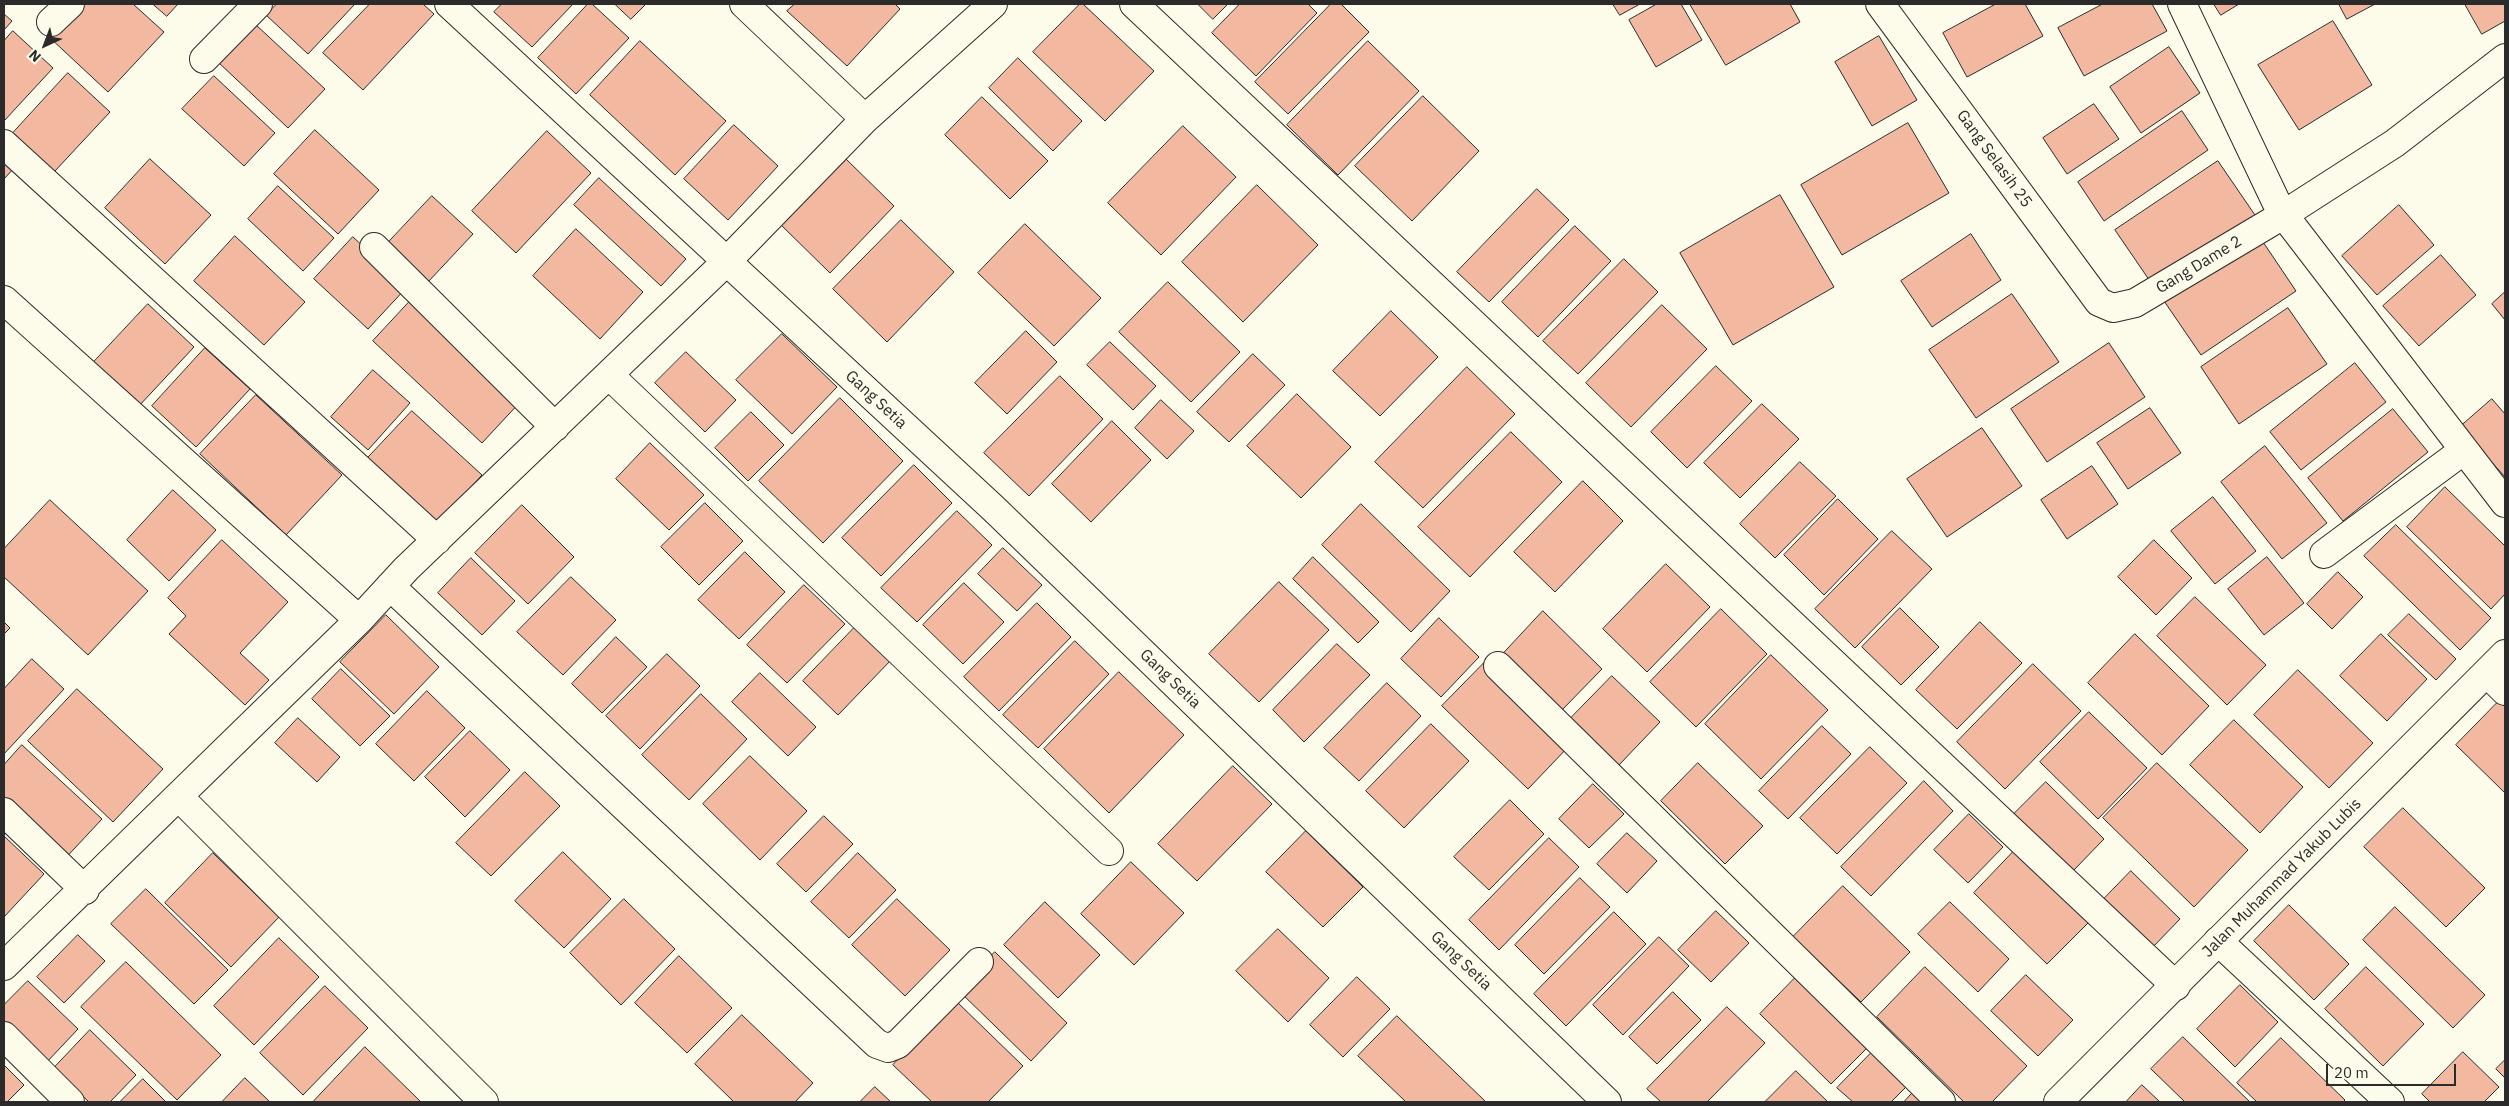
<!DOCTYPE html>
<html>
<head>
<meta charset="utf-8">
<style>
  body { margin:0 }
  #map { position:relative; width:2509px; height:1106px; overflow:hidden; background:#fdfbea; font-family:"IBM Plex Sans",sans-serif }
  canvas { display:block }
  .frame { position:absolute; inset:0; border:5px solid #2b2b2b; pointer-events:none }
  .north { position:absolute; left:20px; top:20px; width:50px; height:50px; -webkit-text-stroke:4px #fdfbea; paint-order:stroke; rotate:223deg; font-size:14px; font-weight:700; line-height:20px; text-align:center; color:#2b2b2b }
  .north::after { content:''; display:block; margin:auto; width:18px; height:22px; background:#2b2b2b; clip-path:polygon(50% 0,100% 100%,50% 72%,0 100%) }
  .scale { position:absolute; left:2326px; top:1064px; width:130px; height:22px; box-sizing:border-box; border:2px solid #2b2b2b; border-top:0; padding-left:6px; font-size:15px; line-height:18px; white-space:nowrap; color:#2b2b2b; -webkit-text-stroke:4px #fdfbea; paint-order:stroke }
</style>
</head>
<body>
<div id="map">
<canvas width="2509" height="1106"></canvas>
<div class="frame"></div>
<div class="north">N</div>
<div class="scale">20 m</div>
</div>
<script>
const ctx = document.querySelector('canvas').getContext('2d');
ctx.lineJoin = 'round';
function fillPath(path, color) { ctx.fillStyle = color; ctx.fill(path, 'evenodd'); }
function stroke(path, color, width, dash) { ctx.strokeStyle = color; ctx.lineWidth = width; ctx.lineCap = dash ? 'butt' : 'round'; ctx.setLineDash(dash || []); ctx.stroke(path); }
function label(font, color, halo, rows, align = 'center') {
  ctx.font = font + ' "IBM Plex Sans",sans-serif'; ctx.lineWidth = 4; ctx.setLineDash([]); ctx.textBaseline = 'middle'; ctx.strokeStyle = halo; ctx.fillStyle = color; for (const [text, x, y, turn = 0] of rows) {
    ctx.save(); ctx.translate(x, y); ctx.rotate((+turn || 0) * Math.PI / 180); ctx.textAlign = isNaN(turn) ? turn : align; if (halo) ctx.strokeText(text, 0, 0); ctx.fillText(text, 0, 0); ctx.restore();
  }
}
const building = new Path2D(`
  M79 4H133L164 32 108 92 48 36Z
  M153 4H178L167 16Z
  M277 4H355L308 54 266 15Z
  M370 4H423L434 14 363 90 323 53Z
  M502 4H573L532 47 494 12Z
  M588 4H592L629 38 576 94 538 58Z
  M615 4H646L631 19Z
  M795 4H895L900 9 847 66 787 11Z
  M1080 4H1083L1154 71 1105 121 1033 52Z
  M1198 4H1228L1213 19Z
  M1240 4H1308L1317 13 1256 76 1212 33Z
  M1331 4H1341L1369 32 1288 114 1255 82Z
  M1613 4H1640L1620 15Z
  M1657 4H1681L1702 40 1656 67 1629 20Z
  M1690 4H1790L1800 22 1726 65Z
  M1996 4H2025L2043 36 1967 77 1943 33Z
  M2103 4H2152L2167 31 2084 76 2058 28Z
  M2214 4H2239L2221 15Z
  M2339 4H2375L2347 19Z
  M2465 4H2505V21L2482 34Z
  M4 14 12 21 4 30Z
  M2333 21 2372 85 2299 130 2258 65Z
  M255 24 325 89 288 128 218 62Z
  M13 31 53 68 4 121V41Z
  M1879 36 1917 100 1872 126 1835 62Z
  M640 41 726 121 675 175 590 95Z
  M1368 41 1419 91 1338 175 1287 125Z
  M2169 47 2200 93 2141 133 2110 87Z
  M1018 58 1082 121 1053 151 989 88Z
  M68 73 110 112 54 172 13 133Z
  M214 76 275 133 244 166 182 109Z
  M1423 96 1479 151 1412 221 1355 166Z
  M982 97 1048 161 1010 199 945 135Z
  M2094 104 2119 139 2067 174 2043 138Z
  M2182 111 2208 150 2104 221 2078 182Z
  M1908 123 1949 193 1842 255 1801 185Z
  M734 125 778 166 728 220 684 179Z
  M1183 126 1236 177 1161 255 1108 203Z
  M315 130 379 190 338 234 274 174Z
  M547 131 591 173 516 253 472 211Z
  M845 158 894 206 830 273 780 224Z
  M4 159 14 168 4 179Z
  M150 159 211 215 165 264 105 208Z
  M2218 161 2257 218 2154 287 2115 230Z
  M599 178 686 259 661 286 574 205Z
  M1257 185 1318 245 1243 322 1182 262Z
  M278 186 334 238 303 271 248 219Z
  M1537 189 1569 220 1489 302 1457 272Z
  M1780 195 1834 287 1733 345 1680 253Z
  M432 196 473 234 427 283 386 245Z
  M2399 205 2434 245 2377 295 2342 256Z
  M901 220 954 272 887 342 833 289Z
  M1025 224 1101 298 1054 346 978 273Z
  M1575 226 1611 261 1538 337 1502 302Z
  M576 229 643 292 600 339 533 276Z
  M2257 233 2296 291 2201 355 2162 298Z
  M1971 234 2001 280 1932 327 1901 281Z
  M235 236 305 302 264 345 194 281Z
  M353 237 407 287 368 329 314 279Z
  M2441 255 2476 295 2419 346 2383 306Z
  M1624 259 1658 292 1578 374 1543 341Z
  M1168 282 1240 352 1191 402 1119 332Z
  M2505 292V320L2492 304Z
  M2012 294 2059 362 1976 418 1929 350Z
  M413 298 522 400 482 443 373 341Z
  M148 304 194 347 138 407 92 364Z
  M1662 305 1707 349 1631 427 1586 383Z
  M2288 308 2327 364 2239 424 2201 367Z
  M1391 311 1438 357 1380 416 1333 371Z
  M1026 331 1057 362 1007 414 975 383Z
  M782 334 837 387 792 434 736 380Z
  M1110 342 1156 386 1133 410 1087 365Z
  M2109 343 2145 397 2047 462 2011 409Z
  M205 348 250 389 196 447 152 406Z
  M686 352 736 400 705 432 655 383Z
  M1253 354 1285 385 1229 442 1197 412Z
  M2355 363 2386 402 2301 470 2270 432Z
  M1716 366 1752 401 1687 468 1651 432Z
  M1467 367 1515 414 1423 508 1375 462Z
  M373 370 410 403 368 450 331 417Z
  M1060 376 1103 419 1029 496 984 453Z
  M1297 394 1351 447 1301 498 1247 446Z
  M256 395 342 475 286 535 200 454Z
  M840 398 903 461 823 543 759 481Z
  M2492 399 2505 414V477L2460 427Z
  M1161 400 1194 431 1167 459 1135 428Z
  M1762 404 1799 439 1740 498 1704 463Z
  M2150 408 2181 453 2128 489 2097 443Z
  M2393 409 2428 452 2343 521 2308 478Z
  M412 411 482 475 433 529 362 464Z
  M751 412 784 445 748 481 715 448Z
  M1112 421 1151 460 1091 522 1052 484Z
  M1982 428 2022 486 1947 537 1907 479Z
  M1511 432 1562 482 1470 577 1418 527Z
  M650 443 704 495 669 530 616 479Z
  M2265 446 2327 523 2282 559 2221 482Z
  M1800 462 1836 496 1775 558 1740 524Z
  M914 465 952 503 881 576 842 538Z
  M2092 466 2118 504 2067 539 2041 500Z
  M1583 481 1623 521 1555 592 1514 552Z
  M2445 487 2505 546V594L2491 609 2407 527Z
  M173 490 216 530 169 581 127 540Z
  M2213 497 2256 551 2215 584 2171 531Z
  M1838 499 1878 539 1824 595 1784 555Z
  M50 500 148 591 88 655 4 577V549Z
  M705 503 743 541 699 585 661 547Z
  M1361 504 1450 591 1411 632 1322 545Z
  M522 505 574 557 528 604 475 553Z
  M957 511 992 545 917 622 881 588Z
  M2396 525 2491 618 2460 650 2364 556Z
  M1892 531 1932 569 1855 648 1815 609Z
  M222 540 288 602 240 653 269 680 245 705 169 634 186 616 168 598Z
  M2154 540 2192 578 2156 615 2118 577Z
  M1003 548 1042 585 1017 611 978 574Z
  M745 552 785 592 739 639 698 600Z
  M1313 557 1379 622 1358 643 1293 579Z
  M2267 557 2304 603 2264 635 2228 589Z
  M471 558 515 601 482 635 438 593Z
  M1666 564 1710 607 1647 672 1603 629Z
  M2338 572 2363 597 2332 629 2307 604Z
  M571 577 616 620 563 675 517 632Z
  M1279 582 1329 630 1259 702 1209 654Z
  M964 583 1004 622 963 664 923 625Z
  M804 585 845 624 787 683 747 645Z
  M2195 597 2266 665 2227 705 2157 636Z
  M1037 603 1071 637 999 711 964 677Z
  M1900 608 1939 647 1901 685 1862 647Z
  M1721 609 1767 654 1696 727 1650 682Z
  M1543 611 1602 669 1560 712 1502 655Z
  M2409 614 2456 659 2436 680 2388 635Z
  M386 615 439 667 394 714 340 662Z
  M1439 618 1479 657 1441 697 1401 659Z
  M4 622 10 628 4 634Z
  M1980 622 2022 663 1957 729 1916 690Z
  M857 625 892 659 838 715 803 681Z
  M2135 634 2209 706 2162 755 2088 683Z
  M2381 634 2427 679 2387 721 2340 676Z
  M616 637 647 667 602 713 572 684Z
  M1075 641 1109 674 1038 748 1003 715Z
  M1337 644 1370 675 1304 742 1273 710Z
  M667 654 700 686 640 749 606 716Z
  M1771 655 1828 710 1761 779 1705 724Z
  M32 659 64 689 4 754V689Z
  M1486 661 1571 744 1528 789 1442 706Z
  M2033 664 2081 711 2005 789 1957 742Z
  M341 669 390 716 360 746 312 699Z
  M2298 670 2373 743 2329 788 2254 715Z
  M1119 672 1184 735 1109 813 1044 749Z
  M760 673 816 727 788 756 732 702Z
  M1612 676 1660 722 1619 765 1571 718Z
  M1387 683 1421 716 1359 781 1324 748Z
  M77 689 163 769 113 822 28 741Z
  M427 691 465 728 414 781 376 744Z
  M701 694 747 739 689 800 642 755Z
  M2499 701 2505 707V793L2456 745Z
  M2089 712 2147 768 2098 819 2040 762Z
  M298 718 340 757 317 782 275 743Z
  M2234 720 2303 787 2260 833 2190 765Z
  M1431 724 1469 761 1404 828 1366 791Z
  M1822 726 1851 754 1788 819 1759 791Z
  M470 731 510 770 465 817 425 777Z
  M22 745 102 819 60 864 4 811V765Z
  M1870 747 1907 783 1837 854 1800 818Z
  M750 756 807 811 760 860 703 804Z
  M1698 763 1763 826 1725 864 1661 801Z
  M2157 763 2248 850 2194 907 2103 818Z
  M1233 766 1272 804 1197 881 1158 844Z
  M525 772 560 806 491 876 456 843Z
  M1924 781 1953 811 1871 896 1841 867Z
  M2046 782 2104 839 2072 872 2013 815Z
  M1593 784 1624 814 1589 848 1559 819Z
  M1510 800 1544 834 1489 890 1454 857Z
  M2403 808 2485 888 2446 927 2364 847Z
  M1969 814 2003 847 1968 883 1934 850Z
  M824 816 853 844 806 892 777 864Z
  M1306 831 1363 887 1323 927 1266 872Z
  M1627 833 1657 861 1627 893 1597 864Z
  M4 836 44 874 4 917Z
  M1549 838 1579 867 1499 950 1469 920Z
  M2015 850 2089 922 2047 964 1974 893Z
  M563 852 611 899 564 948 515 901Z
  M213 853 279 917 231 967 165 903Z
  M858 853 896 890 849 938 811 902Z
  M1131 862 1184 913 1134 965 1081 914Z
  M2131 871 2180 919 2151 949 2102 901Z
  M1580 878 1610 907 1544 974 1515 945Z
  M1843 886 1910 952 1861 1002 1793 937Z
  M146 889 228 970 194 1004 111 924Z
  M624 899 675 949 621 1005 570 953Z
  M897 899 950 950 905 996 852 945Z
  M1045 902 1100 955 1058 998 1004 945Z
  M1950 902 2009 959 1978 992 1918 934Z
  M2289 905 2349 964 2314 1000 2254 941Z
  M2395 907 2485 995 2453 1028 2363 940Z
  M1716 911 1749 943 1711 982 1678 950Z
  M1614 912 1646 944 1566 1026 1534 994Z
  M1278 929 1329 978 1288 1022 1236 971Z
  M78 935 105 961 64 1003 37 977Z
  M1659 937 1689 966 1623 1035 1593 1005Z
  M279 938 319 977 254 1045 214 1006Z
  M995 952 1067 1023 1031 1061 958 990Z
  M679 956 732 1008 687 1053 635 1003Z
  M126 962 221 1055 177 1100 81 1007Z
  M1925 967 2027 1066 1992 1102H1964L1877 1017Z
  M2366 967 2424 1024 2383 1066 2325 1009Z
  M2026 975 2073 1020 2038 1056 1991 1011Z
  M1357 977 1390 1009 1343 1057 1310 1025Z
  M1795 978 1867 1048 1831 1084 1760 1014Z
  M28 981 78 1029 45 1064 4 1024V1005Z
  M2240 985 2278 1022 2235 1067 2197 1029Z
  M325 986 368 1028 303 1095 260 1053Z
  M1673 992 1701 1020 1657 1064 1629 1037Z
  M956 1001 1023 1066 988 1102H932L893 1065Z
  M1727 1007 1765 1043 1707 1102H1661L1647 1089Z
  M742 1015 813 1083 795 1102H734L695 1064Z
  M1397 1016 1486 1102H1406L1358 1056Z
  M90 1030 136 1075 110 1102H89L54 1068Z
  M2183 1037 2250 1102H2185L2151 1069Z
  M2281 1038 2345 1100 2343 1102H2257L2237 1083Z
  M1878 1046 1913 1080 1891 1102H1853L1837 1088Z
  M365 1047 421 1102H313Z
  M2463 1052 2499 1087 2484 1102H2430L2422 1094Z
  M2505 1060V1078L2496 1069Z
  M4 1065 24 1085 7 1102H4Z
  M1796 1071 1828 1102H1765Z
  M245 1078 270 1102H222Z
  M143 1079 166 1102H120Z
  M2142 1085 2160 1102H2126Z
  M1919 1086 1935 1102H1904Z
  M875 1087 891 1102H860Z`);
const street = new Path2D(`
  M449 4 993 508 1607 1102
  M744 4 865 119
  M1134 4 2176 986
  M1880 4 2099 302 2113 308 2135 303 2283 215 2395 143 2505 58
  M2182 4 2280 210 2505 503
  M51 22 70 4
  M204 59 258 4
  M4 144 437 540
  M374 247 555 427
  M4 300 359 620
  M609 375 1109 851
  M2324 554 2464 450
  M390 586 877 1044 888 1048 898 1044 979 962
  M1498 666 1941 1102
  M2487 673 2505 691
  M179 797 484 1102
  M4 812 85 890
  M2218 941 2390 1102
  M4 966 359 620 406 569 727 261 865 119 993 4
  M4 1036 70 1102`);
const secondary = new Path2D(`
  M2058 1102 2505 654`);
const streetNames = [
  ["Gang Selasih 25",1994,159,54],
  ["Gang Dame 2",2199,265,-31],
  ["Gang Setia",876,400,43],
  ["Gang Setia",1170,679,44],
  ["Jalan Muhammad Yakub Lubis",2282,878,-45],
  ["Gang Setia",1461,961,44]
];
fillPath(building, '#f2b8a0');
stroke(building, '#2b2b2b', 1);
stroke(street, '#2b2b2b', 30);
stroke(secondary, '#2b2b2b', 30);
stroke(street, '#fdfbea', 28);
stroke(secondary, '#fdfbea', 28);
label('16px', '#2b2b2b', '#fdfbea', streetNames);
</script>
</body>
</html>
